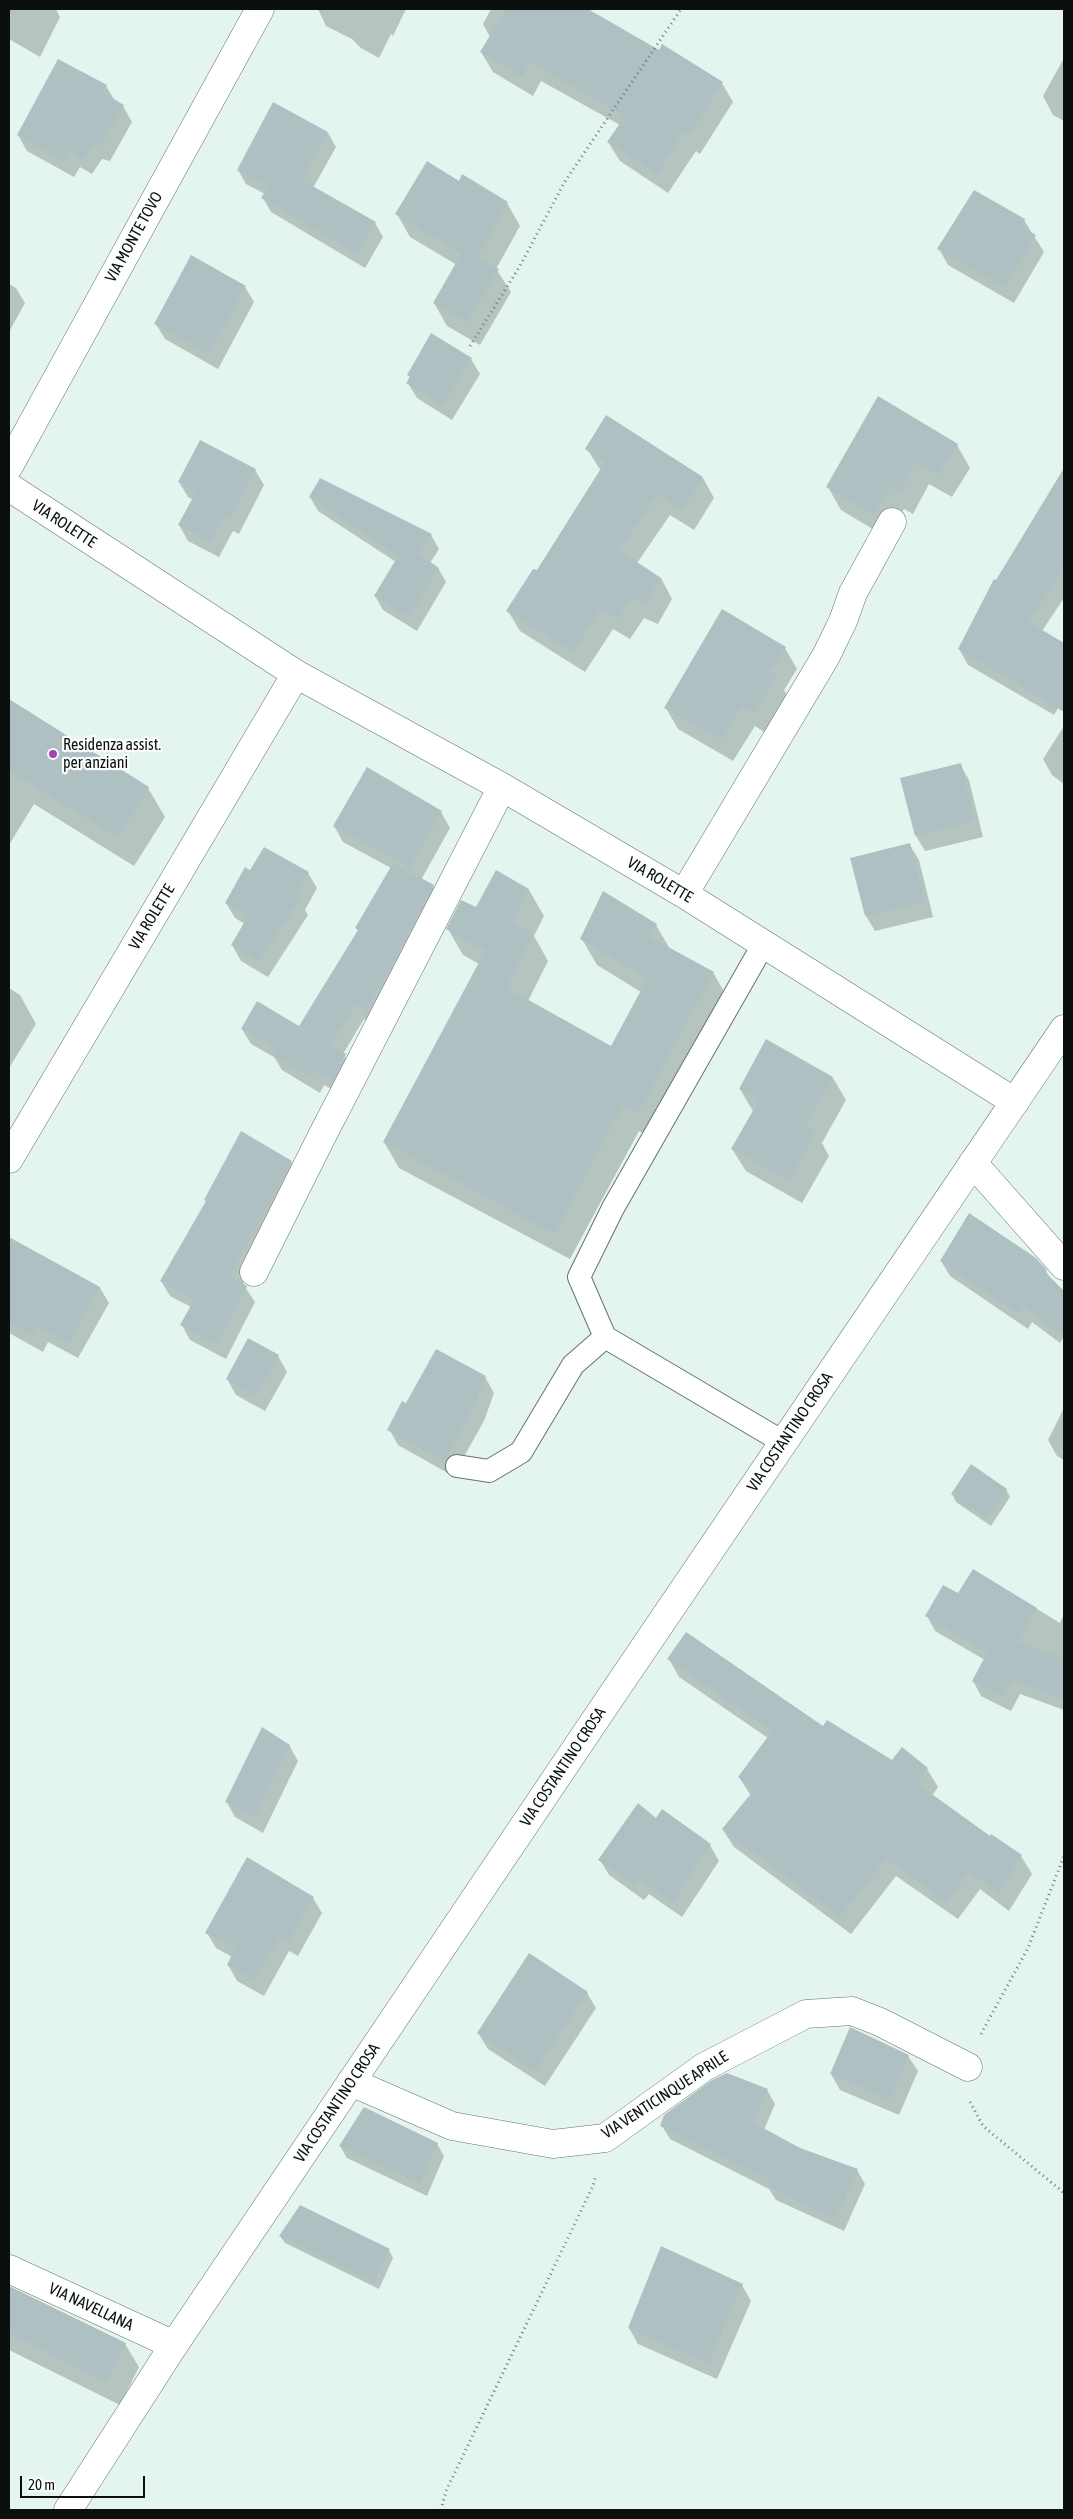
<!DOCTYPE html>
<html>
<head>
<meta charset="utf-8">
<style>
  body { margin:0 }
  #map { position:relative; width:1073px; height:2519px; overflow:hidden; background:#e4f5ef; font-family:"Asap Condensed",sans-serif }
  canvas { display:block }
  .frame { position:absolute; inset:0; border:10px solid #0b100e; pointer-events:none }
  .scale { position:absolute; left:20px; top:2476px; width:125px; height:22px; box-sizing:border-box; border:2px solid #0b100e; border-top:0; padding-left:6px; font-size:15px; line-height:18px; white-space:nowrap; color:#0b100e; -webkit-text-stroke:4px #fbfefd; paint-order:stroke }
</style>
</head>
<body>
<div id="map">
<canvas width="1073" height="2519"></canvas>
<div class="frame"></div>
<div class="scale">20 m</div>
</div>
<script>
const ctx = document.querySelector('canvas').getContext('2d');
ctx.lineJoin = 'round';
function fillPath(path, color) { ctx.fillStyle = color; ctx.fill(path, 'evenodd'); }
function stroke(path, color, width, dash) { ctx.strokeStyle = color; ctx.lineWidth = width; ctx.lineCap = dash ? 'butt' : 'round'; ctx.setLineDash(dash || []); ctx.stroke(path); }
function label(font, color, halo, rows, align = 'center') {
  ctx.font = font + ' "Asap Condensed",sans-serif'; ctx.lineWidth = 4.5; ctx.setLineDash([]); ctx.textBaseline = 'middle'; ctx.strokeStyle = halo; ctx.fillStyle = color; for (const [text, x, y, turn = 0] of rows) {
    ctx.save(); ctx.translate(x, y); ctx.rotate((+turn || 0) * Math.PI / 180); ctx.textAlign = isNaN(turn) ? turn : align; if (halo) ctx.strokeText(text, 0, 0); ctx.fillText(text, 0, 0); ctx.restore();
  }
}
const shadow = new Path2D(`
  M9 9H56L60 17 40 57 9 39Z
  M318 9H406L393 36 391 34 379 58 361 48 352 39 326 26Z
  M491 9H583L659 52 722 83 733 102 700 154 696 151 668 193 620 161 608 142 620 125 541 81 533 96 493 72 481 52 490 37 483 24Z
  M1064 58V121L1053 115 1043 96Z
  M106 86 115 101 123 106 132 122 110 161 102 159 92 174 80 167 74 177 27 151 18 135Z
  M274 103 328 133 336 147 313 188 375 223 383 237 365 268 271 212 263 198 265 194 246 184 238 170Z
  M460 183 507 203 520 226 496 269 511 292 480 345 447 326 434 303 457 265 410 237 397 214Z
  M1024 220 1044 252 1014 303 948 265 939 249Z
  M9 284 16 288 25 303 9 332Z
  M245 287 254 302 218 369 165 339 156 324Z
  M471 359 480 374 452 420 417 398 408 383 410 378 409 375Z
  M957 445 970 468 952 497 929 484 913 514 904 509 886 537 841 510 828 487Z
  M587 449 703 478 714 498 694 530 670 515 637 563 661 578 672 599 658 624 644 618 630 639 613 629 585 672 520 631 508 611 538 572 601 471Z
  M255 470 264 485 239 534 233 531 219 557 188 541 179 525 193 500 188 497 179 482Z
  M1049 495 1064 503V598L1042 631 1064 644V698L1054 715 968 665 959 649 996 581Z
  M310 497 431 535 439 549 430 563 438 568 446 582 417 631 383 610 375 596 396 562 318 511Z
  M785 648 797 669 784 690 789 698 767 734 755 726 733 761 678 729 666 708Z
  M9 702 148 788 165 817 134 866 34 804 9 845Z
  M1064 726V784L1052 775 1043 759Z
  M960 764 969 780 983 837 925 851 916 836Z
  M441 812 450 828 421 880 433 886 442 901 376 1026 364 1019 343 1054 354 1070 342 1095 324 1085 320 1093 282 1070 274 1057 251 1044 242 1029 299 1028 358 931 356 928 391 868 343 842 334 826Z
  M910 845 919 860 933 917 875 931 866 916Z
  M251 872 308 873 317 888 305 910 308 915 268 977 241 961 232 945 245 924 235 918 226 903Z
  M529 890 544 916 534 936 548 961 528 1001 611 1048 641 992 597 965 582 939 656 925 670 949 713 972 728 999 653 1138 639 1131 570 1259 399 1168 384 1142 479 964 463 955 448 929 477 909Z
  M9 988 20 995 36 1024 9 1068Z
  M833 1078 846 1100 822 1143 829 1156 802 1203 746 1171 732 1149 754 1113 740 1089Z
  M291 1162 300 1177 243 1284 255 1302 226 1359 190 1340 182 1325 191 1307 170 1296 161 1281 207 1203 205 1200Z
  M9 1244 100 1288 109 1303 78 1358 48 1342 43 1352 9 1333Z
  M941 1261 1046 1271 1051 1280 1064 1293V1336L1060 1343 1032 1322 1028 1329 950 1276Z
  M249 1340 278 1356 287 1372 265 1411 236 1395 227 1379Z
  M485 1377 494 1393 484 1421 453 1476 398 1445 389 1429 406 1404Z
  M1064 1408V1460L1057 1456 1048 1440Z
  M1006 1489 1010 1497 991 1526 956 1502 952 1494Z
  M973 1570 1060 1623 1064 1614V1710L1020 1694 1011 1711 981 1696 973 1681 985 1660 935 1631 927 1616 958 1595Z
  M669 1659 823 1728 892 1762 927 1769 938 1787 932 1796 990 1838 1021 1856 1032 1874 1009 1911 980 1889 958 1919 896 1876 851 1934 734 1847 723 1830 751 1796 739 1777 768 1738 679 1677Z
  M289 1745 298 1761 263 1833 235 1817 226 1801Z
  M662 1810 710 1845 719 1861 682 1917 649 1894 644 1900 609 1875 600 1860 656 1820Z
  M313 1898 322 1913 298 1956 289 1951 264 1996 237 1981 228 1965 232 1957 216 1948 207 1933Z
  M587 1993 596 2008 545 2086 488 2049 478 2033Z
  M908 2056 918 2071 899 2115 840 2090 831 2074Z
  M767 2090 775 2104 764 2130 799 2149 857 2170 865 2184 844 2231 776 2200 769 2189 670 2139 662 2126Z
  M437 2144 444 2156 427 2196 347 2158 340 2146Z
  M280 2236 389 2250 393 2258 379 2289 285 2243Z
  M742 2285 751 2301 717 2379 638 2344 629 2328Z
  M9 2288 125 2344 139 2367 120 2405 9 2350Z`);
const building = new Path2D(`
  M506 9H588L659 50 662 44 723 82 689 135 684 132 657 174 607 142 625 116 529 62 522 77 480 52Z
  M58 59 107 85 102 92 124 105 101 146 93 144 83 160 71 152 65 162 17 135Z
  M273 102 328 132 302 180 376 222 357 254 261 198 268 187 237 170Z
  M427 161 459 181 462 174 508 202 478 257 499 269 467 323 433 303 461 254 395 214Z
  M974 190 1025 219 1022 227 1036 235 1005 288 937 249Z
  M191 255 246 286 209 354 154 324Z
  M431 333 472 358 443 405 406 383 410 377 407 375Z
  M878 396 958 444 938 475 916 462 900 492 891 487 873 515 826 487Z
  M606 415 703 477 682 510 658 495 619 550 661 578 646 604 632 598 618 619 601 609 573 652 506 611 533 569 537 570 605 462 585 449Z
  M200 440 256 469 230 519 224 516 210 542 178 525 196 492 178 482Z
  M1064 468V569L1029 622 1064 643V712L958 649 994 579 996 580Z
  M320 478 432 534 419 554 439 568 409 618 374 596 398 556 309 497Z
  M722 609 786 647 770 672 778 676 755 713 742 706 721 740 664 708Z
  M9 699 149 787 118 838 9 771Z
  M961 763 975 821 915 836 900 778Z
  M367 767 442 811 410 868 333 826Z
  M910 843 925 901 865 916 850 858Z
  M264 847 309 872 295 896 300 899 259 962 231 945 248 916 225 903 245 867 250 870Z
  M393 863 434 885 367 1011 356 1005 331 1045 346 1054 333 1080 316 1071 311 1078 272 1055 276 1049 241 1029 257 1001 299 1026 358 930 355 928Z
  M496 870 529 889 513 922 534 934 507 988 611 1046 647 979 580 939 603 891 657 924 650 937 714 972 638 1113 623 1105 555 1234 383 1142 485 951 446 929 461 900 476 907Z
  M766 1039 833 1077 806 1126 817 1132 789 1181 731 1149 759 1100 739 1089Z
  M241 1131 292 1161 230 1277 247 1286 217 1345 180 1325 194 1300 160 1281 206 1201 204 1200Z
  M969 1213 1036 1258 1047 1270 1045 1272 1064 1291V1337L1023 1307 1019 1314 940 1261Z
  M9 1237 100 1287 69 1343 39 1327 34 1337 9 1323Z
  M248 1338 279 1355 256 1396 226 1379Z
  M436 1349 486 1376 475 1405 444 1461 387 1430 402 1401 406 1403Z
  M971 1464 1007 1489 986 1519 951 1494Z
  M973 1569 1037 1608 1019 1641 1064 1659V1700L1012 1680 1003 1697 972 1681 987 1653 925 1616 943 1585 958 1593Z
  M686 1632 823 1726 827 1720 892 1760 902 1747 928 1768 918 1784 990 1836 991 1834 1022 1855 999 1893 969 1872 947 1902 886 1859 840 1917 722 1829 754 1790 738 1777 772 1731 667 1659Z
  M262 1727 290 1745 254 1818 225 1802Z
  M638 1803 656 1818 662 1809 711 1844 673 1902 639 1879 634 1885 598 1860Z
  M247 1857 314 1897 289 1941 280 1936 255 1981 227 1965 235 1948 205 1933Z
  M529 1953 588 1992 535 2072 477 2033Z
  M850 2027 909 2055 890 2100 830 2074Z
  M727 2073 768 2089 754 2123 800 2148 858 2169 836 2219 767 2187 770 2180 660 2126 664 2115 712 2080Z
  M364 2107 438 2143 420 2184 339 2146Z
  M300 2205 390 2249 374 2282 279 2236Z
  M661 2246 743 2284 708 2364 628 2328Z
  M9 2286 126 2343 107 2383 9 2333Z`);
const path = new Path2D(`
  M470 346 520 266 564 183 681 9
  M981 2034 1028 1948 1064 1856
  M970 2102 983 2126 1064 2193
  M441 2510 446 2491 593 2186 596 2175`);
const lane = new Path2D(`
  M763 945 613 1208 579 1277 605 1337 783 1442
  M457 1466 489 1471 521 1452 573 1365 605 1337`);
const street = new Path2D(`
  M9 466 260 9
  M9 487 296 674 502 787 684 894 1015 1102
  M684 894 826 656 843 621 853 593 892 522
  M9 1159 296 674
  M973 1163 1064 1266
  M254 1272 321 1138 502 787
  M351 2082 452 2126 553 2144 605 2138 704 2067 806 2014 852 2011 880 2022 968 2067
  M9 2269 174 2345`);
const secondary = new Path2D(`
  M68 2510 174 2345 612 1695 1064 1029`);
const markers = [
  [53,754,5,"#9f43ae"]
];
const streetNames = [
  ["VIA MONTE TOVO",134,237,-61],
  ["VIA ROLETTE",64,524,33],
  ["VIA ROLETTE",660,880,31],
  ["VIA ROLETTE",152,917,-59],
  ["VIA COSTANTINO CROSA",790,1432,-56],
  ["VIA COSTANTINO CROSA",563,1767,-56],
  ["VIA VENTICINQUE APRILE",665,2095,-33],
  ["VIA COSTANTINO CROSA",337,2103,-56],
  ["VIA NAVELLANA",91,2307,25]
];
const poiNames = [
  ["Residenza assist.",63,745],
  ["per anziani",63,763]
];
fillPath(shadow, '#0003');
fillPath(building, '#afc0c2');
stroke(lane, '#65736e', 24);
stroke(street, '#65736e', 29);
stroke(secondary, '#65736e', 29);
stroke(path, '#727c79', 3, [1, 4]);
stroke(lane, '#fff', 22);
stroke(street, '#fff', 28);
stroke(secondary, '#fff', 28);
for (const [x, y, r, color] of markers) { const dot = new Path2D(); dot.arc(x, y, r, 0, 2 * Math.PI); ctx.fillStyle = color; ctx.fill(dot); stroke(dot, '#fbfefd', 2); }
label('16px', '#0b100e', '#fbfefd', streetNames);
label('16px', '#0b100e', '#fbfefd', poiNames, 'left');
</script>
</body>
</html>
